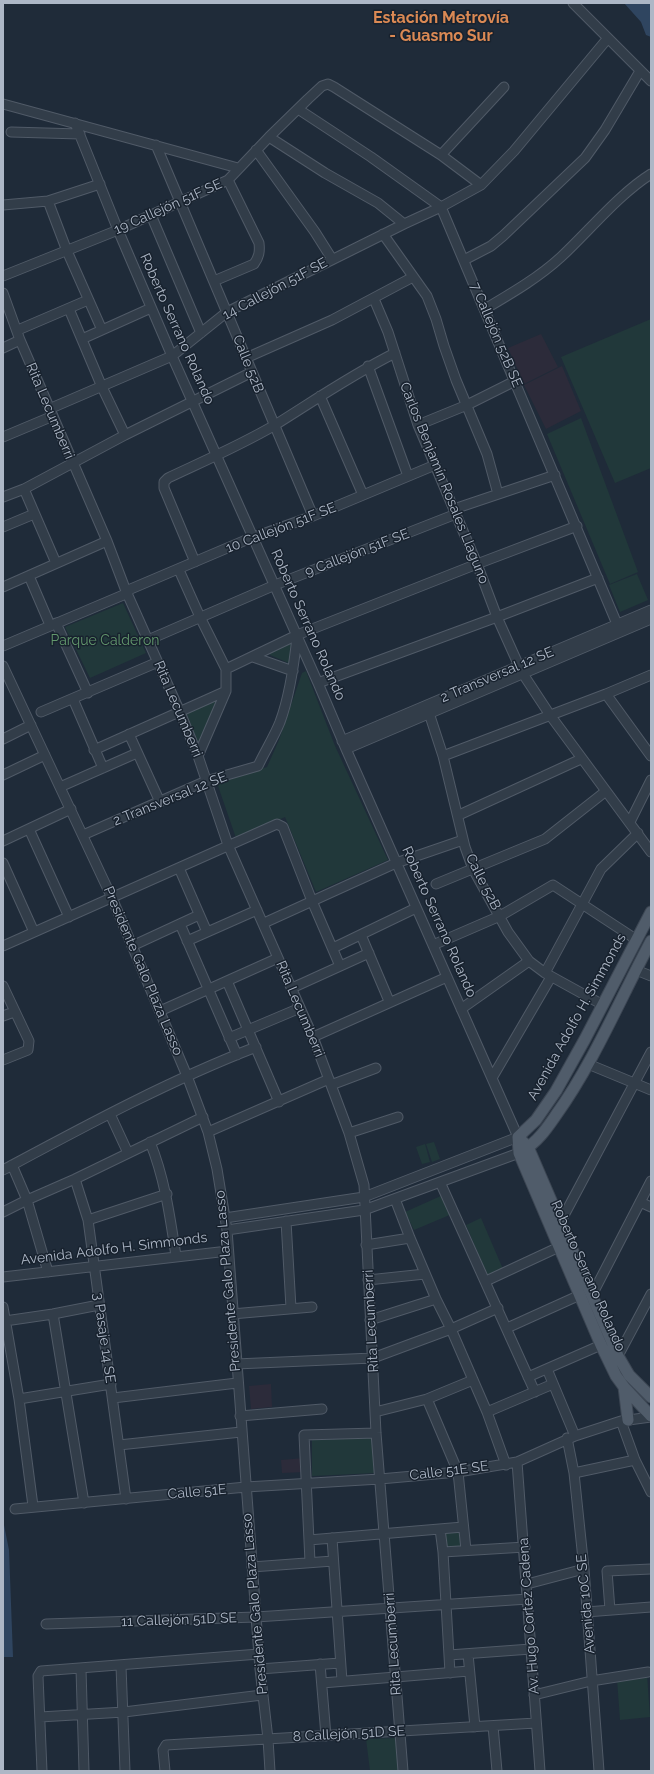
<!DOCTYPE html>
<html>
<head>
<meta charset="utf-8">
<style>
  body { margin:0 }
  #map { position:relative; width:654px; height:1774px; overflow:hidden; background:#1f2b39; font-family:Raleway,sans-serif }
  canvas { display:block }
  .frame { position:absolute; inset:0; border:4px solid #adb7c6; pointer-events:none }
</style>
</head>
<body>
<div id="map">
<canvas width="654" height="1774"></canvas>
<div class="frame"></div>
</div>
<script>
const ctx = document.querySelector('canvas').getContext('2d');
ctx.lineJoin = 'round';
function fillPath(path, color) { ctx.fillStyle = color; ctx.fill(path, 'evenodd'); }
function stroke(path, color, width, dash) { ctx.strokeStyle = color; ctx.lineWidth = width; ctx.lineCap = dash ? 'butt' : 'round'; ctx.setLineDash(dash || []); ctx.stroke(path); }
function label(font, color, halo, rows, align = 'center') {
  ctx.font = font + ' Raleway,sans-serif'; ctx.lineWidth = 3; ctx.setLineDash([]); ctx.textBaseline = 'middle'; ctx.strokeStyle = halo; ctx.fillStyle = color; for (const [text, x, y, turn = 0] of rows) {
    ctx.save(); ctx.translate(x, y); ctx.rotate((+turn || 0) * Math.PI / 180); ctx.textAlign = isNaN(turn) ? turn : align; if (halo) ctx.strokeText(text, 0, 0); ctx.fillText(text, 0, 0); ctx.restore();
  }
}
const medical = new Path2D(`
  M541 334 558 367 524 384 508 348Z
  M562 366 581 411 546 429 524 385Z
  M271 1384 272 1407 251 1409 249 1386Z
  M304 1458 305 1472 282 1473 281 1460Z`);
const green = new Path2D(`
  M651 319V468L615 483 561 357Z
  M581 418 638 572 610 584 547 434Z
  M637 574 648 600 620 612 609 585Z
  M123 603 146 653 90 678 65 627Z
  M293 642 291 664 270 655 269 653Z
  M306 671 335 746 388 860 316 892 285 817 236 838 217 783 267 767 279 740 302 673Z
  M220 698 199 746 186 712Z
  M434 1142 440 1159 432 1162 426 1144Z
  M425 1144 430 1162 422 1164 416 1147Z
  M443 1195 452 1214 414 1230 405 1212Z
  M481 1218 503 1269 487 1275 466 1225Z
  M373 1435 376 1473 312 1476V1437Z
  M463 1527 466 1550 443 1552 440 1529Z
  M647 1674 650 1717 620 1720 617 1679Z
  M397 1738 400 1771H370L366 1739Z`);
const water = new Path2D(`
  M624 3H651V37L646 35 641 22Z
  M3 1520 9 1550 13 1657H3Z`);
const minor = new Path2D(`
  M573 3 651 81
  M3 104 238 168
  M298 109 371 157 441 207 617 624
  M75 123 118 230 172 356 318 683 346 749 518 1137 364 1197 225 1218
  M11 132 80 134
  M269 137 325 173 378 203 404 224
  M156 145 313 516
  M256 150 315 232 332 259
  M441 155 504 87
  M48 201 67 251 102 330
  M3 205 48 201 100 184
  M151 215 201 333
  M383 234 427 296 436 319 444 346 456 380 487 454 498 494
  M464 260 491 246 503 236 585 158 605 130 640 71
  M3 276 118 230 228 180 269 137 308 99 322 86 328 84 334 87 441 155 481 185
  M214 281 254 264C259 257 260 252 259 243L228 180
  M3 293 20 340 107 541 126 591 180 712 198 756 228 845 313 1037 349 1133 364 1185 376 1433 403 1771
  M374 299 388 332 418 425 477 564 497 617 519 666
  M69 309 102 387 125 435
  M485 309C512 293 538 278 561 257 589 231 619 194 651 174
  M18 330 88 300
  M82 339 151 308
  M3 348 20 340
  M246 358 332 320 413 277
  M368 366 408 476
  M320 396 363 495
  M49 409 172 356 227 312 404 224 441 207 481 185 514 151 608 38
  M418 425 467 405 515 381
  M3 437 53 416
  M24 489 56 563
  M3 497 24 489 125 435 252 372
  M454 509 555 475
  M3 527 34 514
  M195 562 164 488V482L168 478C204 461 241 445 275 425 315 400 353 374 395 353
  M179 570 200 617 226 669
  M29 576 50 625
  M3 587 107 541
  M126 591 246 540 313 516 435 465
  M56 623 88 693
  M148 640 275 585 456 514
  M3 646 128 593
  M253 657 293 671
  M3 666 112 898 187 1076 208 1132 217 1169 227 1230 260 1669 268 1739 270 1771
  M523 674 550 715 651 852
  M318 683 497 617 598 578
  M606 694 651 756
  M73 699 103 768
  M41 712 158 662
  M429 713 443 756 465 847 473 869 508 932 529 961 545 973 603 1005
  M129 734 160 802
  M3 739 31 725
  M342 741 651 610
  M346 749 651 619
  M94 750 226 691V669L297 635 477 564 577 526
  M198 756 226 691
  M443 756 606 694 651 675
  M3 775 45 755
  M60 787 137 753
  M459 815 581 759
  M630 822 651 780
  M29 829 69 917
  M83 835 206 781 258 766C265 751 274 737 280 722 290 695 294 665 297 637
  M3 841 71 809
  M3 863 34 932
  M179 868 207 932
  M436 884 545 839 606 791
  M264 923 396 863 463 840
  M180 924 237 1055
  M361 935 389 1001
  M187 941 257 910
  M433 945 500 916 553 885 637 940
  M3 946 277 824 283 827 312 901 340 966
  M132 946 199 915
  M333 948 416 908
  M636 970 651 976
  M545 973 601 869 638 833
  M227 981 279 1102
  M3 986 29 1041 28 1050 3 1060
  M292 988 369 953
  M461 1009 529 961
  M160 1011 278 958
  M3 1016 14 1012
  M313 1037 447 977
  M229 1038 300 1008
  M588 1064 651 1090
  M492 1078 551 977
  M331 1085 376 1068
  M110 1114 128 1153
  M208 1132 329 1079
  M349 1133 398 1117
  M150 1142C165 1179 170 1217 176 1256
  M12 1165 27 1200 48 1272
  M3 1170C85 1126 168 1081 256 1047
  M75 1179 88 1220 126 1499
  M440 1182 535 1392
  M395 1199 410 1238 436 1299 451 1329 487 1412 506 1465
  M640 1202 651 1207
  M3 1212 27 1200 75 1179 203 1117
  M88 1220 167 1194
  M286 1221 291 1308
  M560 1223 651 1052
  M227 1230 364 1210 519 1153
  M366 1245 410 1238
  M3 1277 228 1251
  M368 1280 425 1274
  M486 1281 559 1247
  M592 1295 651 1181
  M3 1307 19 1399 33 1506
  M53 1314 84 1503
  M232 1314 312 1307
  M370 1320 436 1299
  M5 1321 53 1314 99 1305
  M507 1328 580 1295
  M618 1356 651 1294
  M236 1364 373 1358 451 1329 498 1308
  M547 1369 575 1436
  M528 1377 601 1345
  M113 1398 237 1383
  M19 1399 111 1384
  M427 1399 458 1472 466 1550
  M375 1412 427 1399 473 1380
  M487 1412 553 1384
  M240 1416 322 1409
  M621 1421 635 1460 651 1492
  M567 1438 574 1473 584 1569 599 1771
  M119 1445 241 1432
  M517 1462 540 1771
  M574 1473 635 1460
  M15 1509 246 1487 380 1479 458 1472 517 1462 575 1436 621 1421 651 1417
  M440 1529 443 1552 450 1673
  M332 1538 342 1681
  M309 1540 463 1527
  M443 1552 525 1547
  M310 1562 304 1435 376 1433
  M252 1567 333 1561
  M527 1584 584 1569
  M610 1610 607 1571 651 1569
  M586 1612 651 1607
  M46 1624 256 1617 528 1599
  M468 1654 475 1727
  M449 1655 531 1649
  M320 1664 326 1736
  M121 1666 125 1771
  M81 1669 84 1771
  M260 1669 340 1663
  M322 1683 469 1671
  M534 1695 591 1681 648 1672
  M40 1717 124 1712 262 1695
  M493 1726 497 1771
  M42 1771 38 1676 41 1671 259 1654
  M165 1771 163 1750 166 1745 536 1723`);
const major = new Path2D(`
  M518 1137 519 1153 601 1345 616 1376 624 1387 651 1416
  M518 1137 528 1147 618 1356 629 1375 651 1397
  M518 1137 536 1120 556 1091 585 1039 651 912
  M523 1150C537 1143 547 1128 556 1115 594 1062 620 999 651 941
  M624 1387 628 1420`);
const streetNames = [
  ["19 Callejón 51F SE",168,207,-24],
  ["14 Callejón 51F SE",275,289,-28],
  ["Roberto Serrano Rolando",177,329,66],
  ["7 Callejón 52B SE",496,335,67],
  ["Calle 52B",248,364,68],
  ["Rita Lecumberri",50,411,67],
  ["Carlos Benjamín Rosales Llaguno",444,483,68],
  ["10 Callejón 51F SE",281,528,-21],
  ["9 Callejón 51F SE",357,553,-21],
  ["Roberto Serrano Rolando",308,625,66],
  ["2 Transversal 12 SE",497,675,-23],
  ["Rita Lecumberri",178,709,67],
  ["2 Transversal 12 SE",170,799,-22],
  ["Calle 52B",483,882,63],
  ["Roberto Serrano Rolando",439,922,66],
  ["Presidente Galo Plaza Lasso",143,971,67],
  ["Rita Lecumberri",300,1009,67],
  ["Avenida Adolfo H. Simmonds",577,1017,-61],
  ["Avenida Adolfo H. Simmonds",114,1249,-7],
  ["Roberto Serrano Rolando",588,1276,66],
  ["Presidente Galo Plaza Lasso",228,1281,-95],
  ["Rita Lecumberri",371,1321,-93],
  ["3 Pasaje 14 SE",104,1338,82],
  ["Calle 51E SE",449,1471,-7],
  ["Calle 51E",197,1492,-5],
  ["Presidente Galo Plaza Lasso",255,1604,-95],
  ["Avenida 10C SE",586,1604,-95],
  ["Av. Hugo Cortez Cadena",529,1616,-94],
  ["11 Callejón 51D SE",179,1620,-2],
  ["Rita Lecumberri",393,1644,-94],
  ["8 Callejón 51D SE",349,1734,-3]
];
const parkNames = [
  ["Parque Calderon",105,641]
];
const quarterNames = [
  ["Estación Metrovía",441,18],
  ["- Guasmo Sur",441,36]
];
fillPath(medical, '#2c2b3a');
fillPath(green, '#21383a');
fillPath(water, '#2f4560');
stroke(minor, '#505a67', 11);
stroke(major, '#3c4653', 13);
stroke(minor, '#323d49', 9);
stroke(major, '#505c6a', 11);
label('14px', '#adb7c6', '#18222e', streetNames);
label('14px', '#63986d', '#18222e', parkNames);
label('bold 16px', '#da8954', '#18222e', quarterNames);
</script>
</body>
</html>
